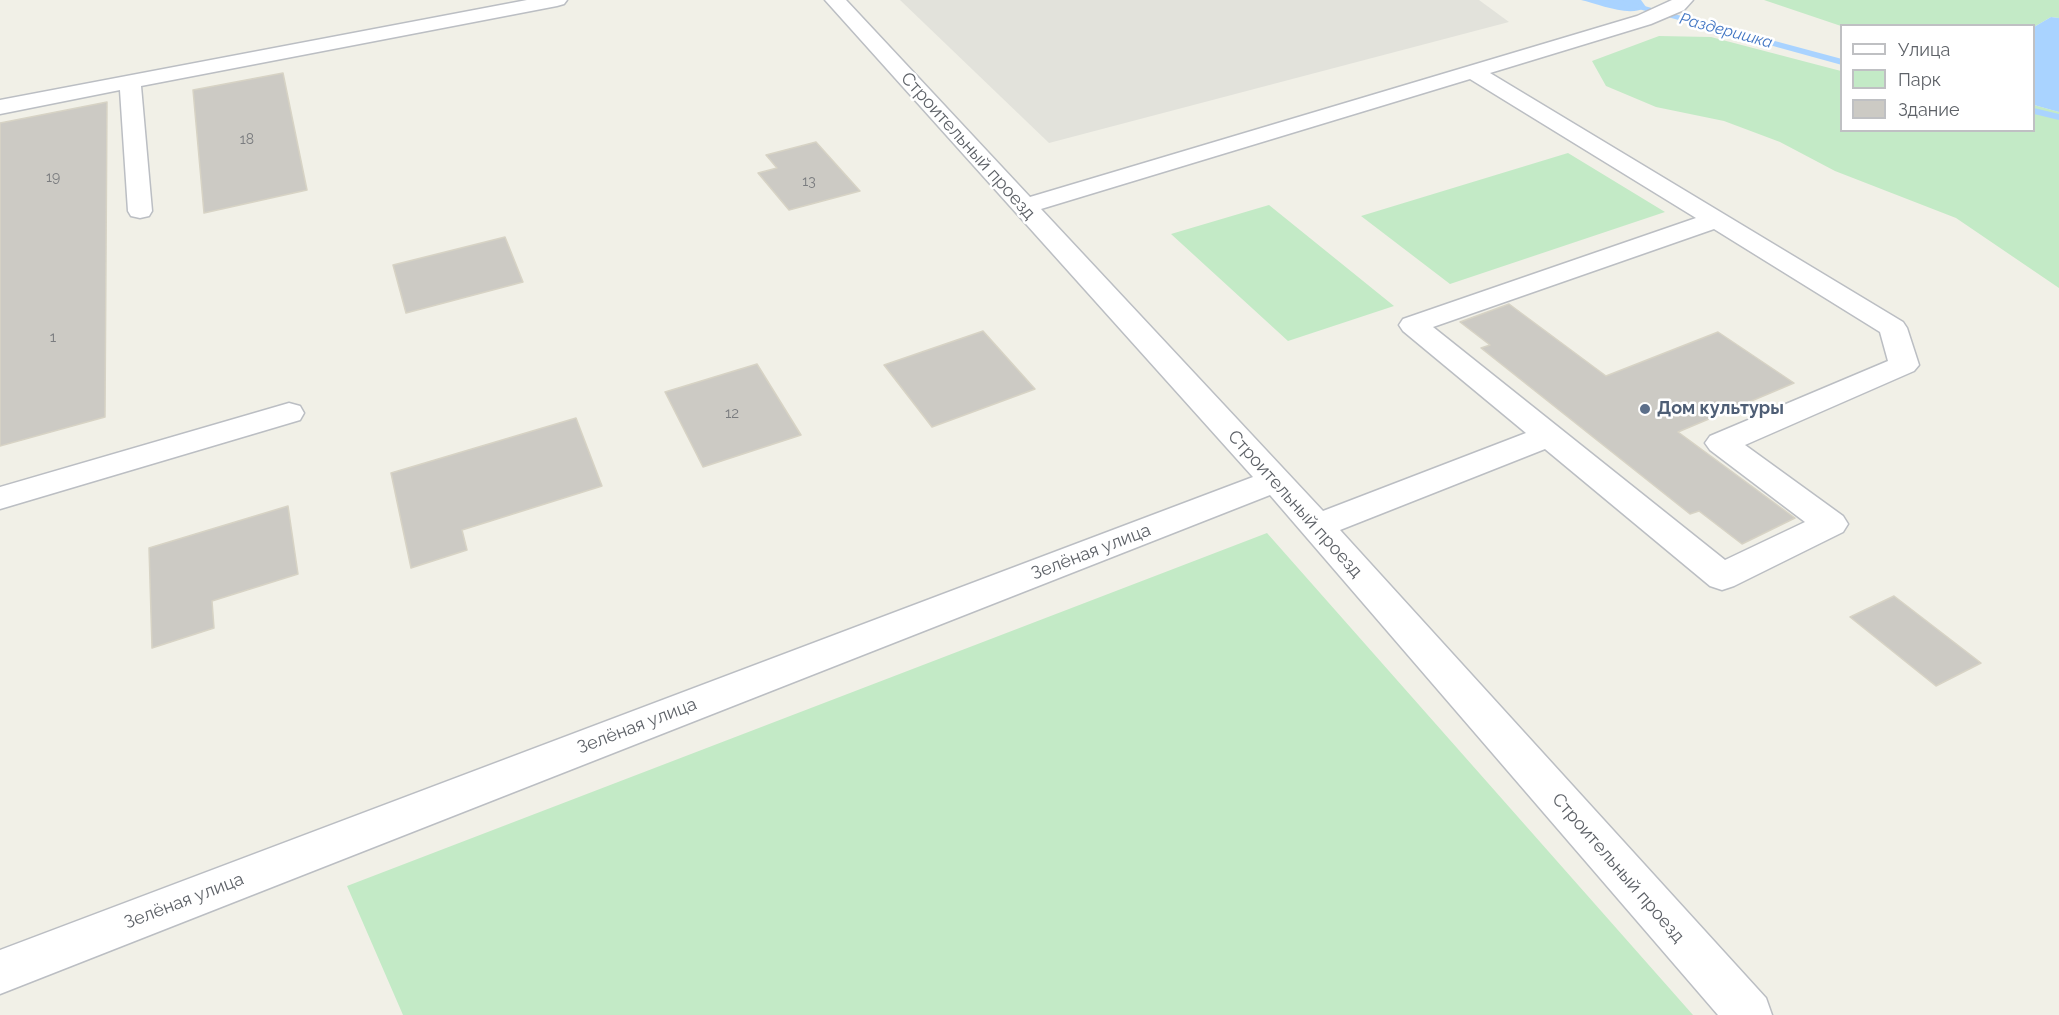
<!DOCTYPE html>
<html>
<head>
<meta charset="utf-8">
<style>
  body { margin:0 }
  #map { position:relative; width:2059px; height:1015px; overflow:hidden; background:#f1f0e7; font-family:Raleway,sans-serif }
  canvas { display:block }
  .legend { position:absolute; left:1840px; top:24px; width:195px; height:108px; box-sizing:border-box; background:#fff; border:2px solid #bfc0c3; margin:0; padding:8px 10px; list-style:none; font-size:18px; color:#5e6268 }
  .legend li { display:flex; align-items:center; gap:12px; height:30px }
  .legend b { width:30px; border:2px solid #bfc0c3 }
</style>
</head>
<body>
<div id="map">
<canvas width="2059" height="1015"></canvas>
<ul class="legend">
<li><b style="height:8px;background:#fff"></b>Улица</li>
<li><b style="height:16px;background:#c3eac6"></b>Парк</li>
<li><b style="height:16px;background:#cccac4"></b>Здание</li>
</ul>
</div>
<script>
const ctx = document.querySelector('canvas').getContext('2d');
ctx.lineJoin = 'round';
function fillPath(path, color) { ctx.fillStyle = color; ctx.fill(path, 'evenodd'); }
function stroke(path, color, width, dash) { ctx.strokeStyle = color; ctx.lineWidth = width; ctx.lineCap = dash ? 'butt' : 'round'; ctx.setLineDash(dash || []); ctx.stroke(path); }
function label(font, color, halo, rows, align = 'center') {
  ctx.font = font + ' Raleway,sans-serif'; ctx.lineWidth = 5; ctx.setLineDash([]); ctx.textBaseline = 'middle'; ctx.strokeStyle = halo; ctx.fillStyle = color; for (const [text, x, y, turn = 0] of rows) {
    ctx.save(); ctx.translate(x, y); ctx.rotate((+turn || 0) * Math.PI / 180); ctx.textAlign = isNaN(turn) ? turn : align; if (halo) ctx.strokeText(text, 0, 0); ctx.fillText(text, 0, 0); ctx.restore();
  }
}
const industrial = new Path2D(`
  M900 0H1479L1509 22 1049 143Z`);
const green = new Path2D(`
  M1764 0H2059V18L2051 17 2034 27 1841 26Z
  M1659 36 1711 37 1841 71 1842 130H2034V105L2059 112V288L1956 218 1835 171 1780 142 1724 121 1656 107 1606 86 1592 61Z
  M1568 153 1665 212 1450 284 1361 216Z
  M1269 205 1394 306 1288 341 1171 234Z
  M1267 533 1693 1015H403L347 886Z`);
const water = new Path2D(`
  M1581 0H1641L1646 7C1630 18 1599 4 1581 0Z
  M2051 17 2059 18V112L2034 105V27Z`);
const stream = new Path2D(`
  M1606 0H1622L1842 59V65Z
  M2034 108 2059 114V120L2034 114Z`);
const building = new Path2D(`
  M283 73 307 190 204 213 193 90Z
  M107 102 105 417 0 446V123Z
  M816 142 860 191 789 210 758 173 777 168 766 155Z
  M505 237 523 282 406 313 393 265Z
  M1509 304 1606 376 1718 332 1794 383 1678 432 1795 518 1742 544 1699 511 1690 514 1481 348 1490 345 1460 322Z
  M983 331 1035 389 932 427 884 365Z
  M757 364 801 435 703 467 665 392Z
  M576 418 602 486 462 530 467 550 411 568 391 473Z
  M288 506 298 574 212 601 214 628 152 648 149 548Z
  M1894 596 1981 663 1936 686 1850 617Z`);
const minor = new Path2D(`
  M527 0H567L564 4 557 6 141 86 152 211 149 216 140 218 131 216 128 211 120 90 0 114V100Z
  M825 0H846L1030 197 1637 16 1672 0H1693L1684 10 1651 24 1490 73 1903 322 1907 328 1919 365 1914 371 1745 445 1843 516 1848 524 1843 532 1734 586 1722 590 1710 586 1545 449 1340 530 1766 998 1772 1015H1718L1270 495 0 994V950L1253 477ZM1470 79 1696 218 1403 319 1399 325 1403 331 1526 433 1323 511 1041 209ZM1714 229 1880 332 1888 361 1710 436 1705 443 1710 450 1805 522 1725 560 1433 327Z
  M289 403 300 406 304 413 300 420 0 509V487Z`);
const markers = [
  [1645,409,6,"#5c6f8a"]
];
const farNumbernames = [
  ["18",247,140],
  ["19",53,178],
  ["13",809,182]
];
const numberNames = [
  ["1",53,337],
  ["12",732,413]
];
const farWaternames = [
  ["Раздеришка",1726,31,15]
];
const streetNames = [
  ["Строительный проезд",968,146,48],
  ["Строительный проезд",1295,504,48],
  ["Зелёная улица",1091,552,-21],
  ["Зелёная улица",637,726,-21],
  ["Строительный проезд",1618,868,49],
  ["Зелёная улица",184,901,-21]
];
const serviceNames = [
  ["Дом культуры",1657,409]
];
fillPath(industrial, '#e2e2db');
fillPath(green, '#c3eac6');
fillPath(water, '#a9d3ff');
fillPath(stream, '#a9d3ff');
fillPath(building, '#cccac4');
stroke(building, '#d7d3c5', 1.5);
stroke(minor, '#bbbec3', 3);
fillPath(minor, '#fff');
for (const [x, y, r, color] of markers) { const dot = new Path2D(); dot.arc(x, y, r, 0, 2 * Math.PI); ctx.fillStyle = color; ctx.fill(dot); stroke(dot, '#fff', 2); }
label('14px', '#7a7c7f', null, farNumbernames);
label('15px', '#7a7c7f', null, numberNames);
label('italic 16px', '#4075c3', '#fff', farWaternames);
label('18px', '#5e6268', '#fff', streetNames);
label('bold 18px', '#4e5e75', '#fff', serviceNames, 'left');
</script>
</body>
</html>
